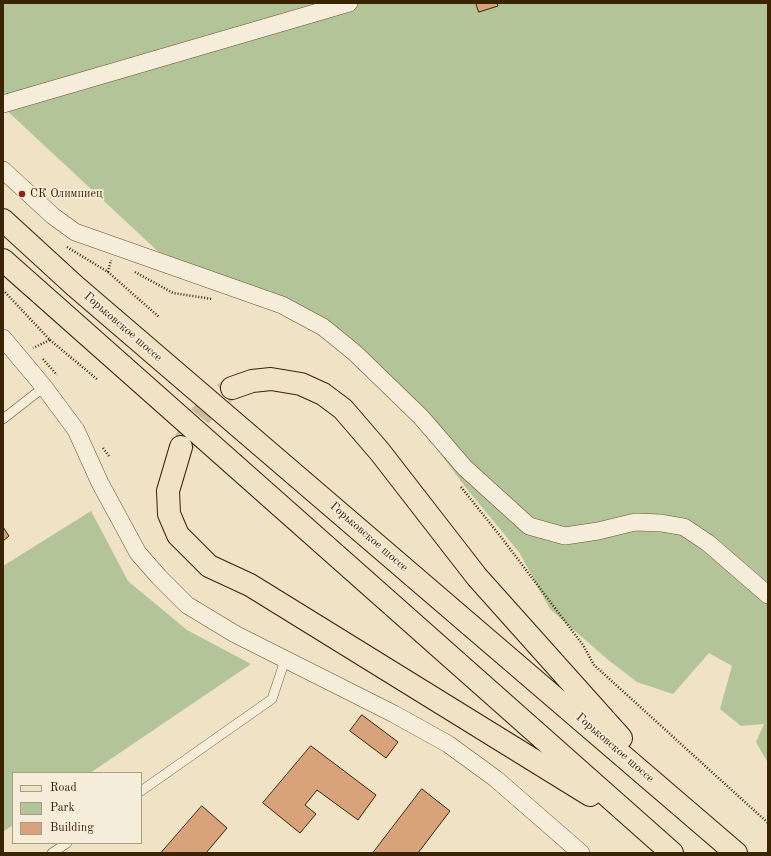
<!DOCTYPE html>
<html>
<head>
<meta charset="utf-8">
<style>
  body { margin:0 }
  #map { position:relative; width:771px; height:856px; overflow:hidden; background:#efe2c5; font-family:"Old Standard TT",serif }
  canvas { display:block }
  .frame { position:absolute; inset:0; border:4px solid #3a2401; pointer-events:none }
  .legend { position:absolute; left:12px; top:772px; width:130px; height:72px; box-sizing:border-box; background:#f5ecd9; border:1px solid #aa9c83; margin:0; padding:5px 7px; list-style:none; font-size:12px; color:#3a2401 }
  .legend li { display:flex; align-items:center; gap:8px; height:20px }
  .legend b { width:20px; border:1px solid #aa9c83 }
</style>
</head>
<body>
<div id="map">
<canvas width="771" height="856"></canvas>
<div class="frame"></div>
<ul class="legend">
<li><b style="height:5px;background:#efe2c5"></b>Road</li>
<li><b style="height:11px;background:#b4c499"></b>Park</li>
<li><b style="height:11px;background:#d8a37b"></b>Building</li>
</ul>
</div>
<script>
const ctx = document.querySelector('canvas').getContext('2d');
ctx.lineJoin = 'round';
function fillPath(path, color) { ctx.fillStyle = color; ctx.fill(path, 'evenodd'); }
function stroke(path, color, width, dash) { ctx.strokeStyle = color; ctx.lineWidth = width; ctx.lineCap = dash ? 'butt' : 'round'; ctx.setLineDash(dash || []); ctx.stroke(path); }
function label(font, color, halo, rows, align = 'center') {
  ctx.font = font + ' "Old Standard TT",serif'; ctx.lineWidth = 3.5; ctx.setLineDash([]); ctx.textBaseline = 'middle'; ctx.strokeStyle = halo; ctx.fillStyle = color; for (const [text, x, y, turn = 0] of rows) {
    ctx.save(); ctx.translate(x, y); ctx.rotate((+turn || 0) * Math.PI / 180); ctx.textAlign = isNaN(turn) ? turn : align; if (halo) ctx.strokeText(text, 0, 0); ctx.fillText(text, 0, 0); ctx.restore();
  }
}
const green = new Path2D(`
  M3 3H768V763L756 742 764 724 741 726 720 709 732 666 709 653 673 694 637 682 607 659 550 609 519 552 467 489 417 423 334 344 283 311 179 271 3 107Z
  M91 511 128 581 187 630 251 664 90 773H13V825L3 832V566Z`);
const building = new Path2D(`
  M476 3H497L498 6 479 12Z
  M3 527 9 536 3 541Z
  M362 715 398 742 386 758 350 731Z
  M311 746 376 795 358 820 317 790 305 805 316 814 300 833 263 803Z
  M422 789 450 811 418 853H373Z
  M202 806 227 828 206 853H161Z`);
const primaryTunnel = new Path2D(`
  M183 445C195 419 209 403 232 388`);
const path = new Path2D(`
  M67 247 108 272 111 260
  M108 272 159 317
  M135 272 173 293 212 299
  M3 290 50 340 33 348
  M50 340 98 380
  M43 359 57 375
  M103 448 109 456
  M461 487 501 537 583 645 594 665 768 823`);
const lane = new Path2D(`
  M3 419 44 387
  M141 791 272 699 285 660
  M52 853 67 843`);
const street = new Path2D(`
  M3 104 349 3
  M3 170 53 216 75 232 282 305 323 327 355 353 421 417 465 468 529 526 565 536 598 531 635 522 661 523 684 527 708 543 768 595
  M3 338 44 387 76 430 100 483 138 553 159 577 187 605 235 634 394 714 448 744 496 779 581 853`);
const primary = new Path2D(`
  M3 220 75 286 736 853
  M3 260 672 853
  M232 388 252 381 271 379 301 384 323 394 343 409 380 452 477 577 621 738
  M181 447 168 491 169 514 178 535 209 566 250 585 590 795`);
const markers = [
  [22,194,4,"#8f2418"]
];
const poiNames = [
  ["СК Олимпиец",30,194]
];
const streetNames = [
  ["Горьковское шоссе",123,327,41],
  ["Горьковское шоссе",369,537,41],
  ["Горьковское шоссе",615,748,41]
];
fillPath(green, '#b4c499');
fillPath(building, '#d8a37b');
stroke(building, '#3a2401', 1);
stroke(primaryTunnel, '#cbbc9e', 22, [22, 11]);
stroke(lane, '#675432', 10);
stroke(street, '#675432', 18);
stroke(primary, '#3a2401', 24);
stroke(path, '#3a2401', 2.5, [1, 2]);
stroke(lane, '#f5ecd9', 9);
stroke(street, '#f5ecd9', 17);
stroke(primary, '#efe2c5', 22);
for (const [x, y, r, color] of markers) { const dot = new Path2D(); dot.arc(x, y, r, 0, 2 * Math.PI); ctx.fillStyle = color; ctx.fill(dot); stroke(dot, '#f5ecd9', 1.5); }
label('12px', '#3a2401', '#f5ecd9', poiNames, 'left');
label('12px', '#3a2401', '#f5ecd9', streetNames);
</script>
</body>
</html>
